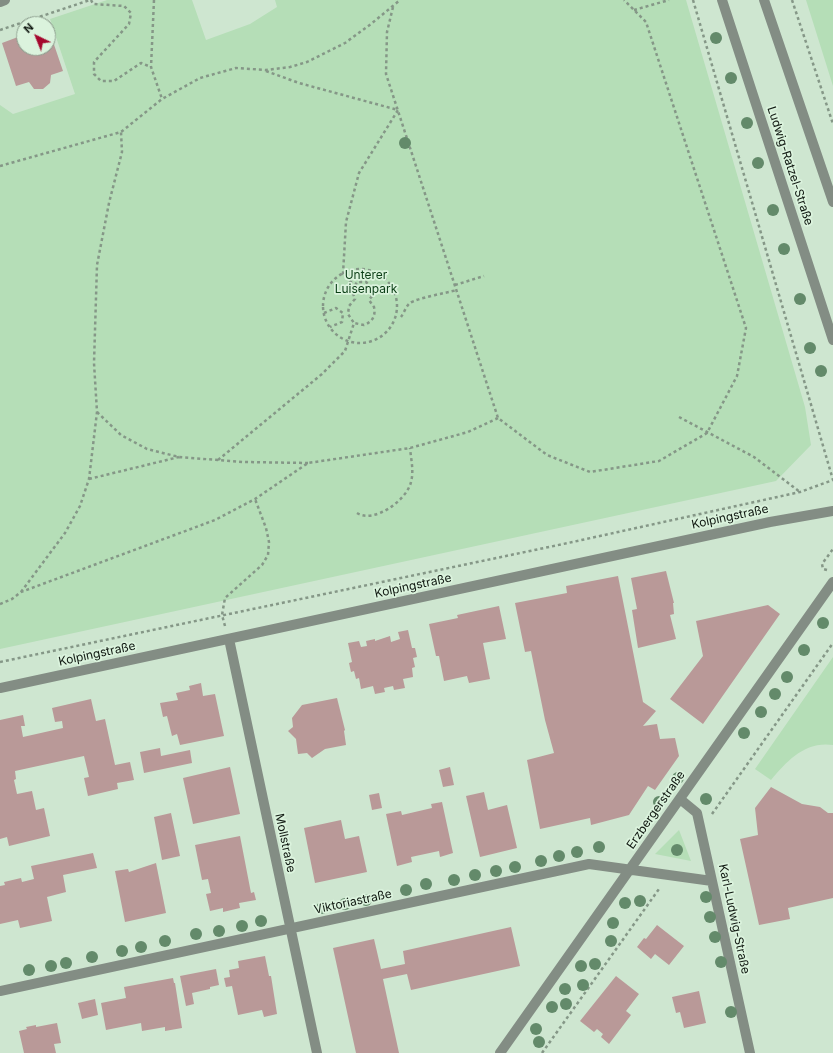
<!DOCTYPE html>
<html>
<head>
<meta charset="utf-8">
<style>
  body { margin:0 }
  #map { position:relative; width:833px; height:1053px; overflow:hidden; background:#cee6d0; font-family:Inter,sans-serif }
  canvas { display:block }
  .north { position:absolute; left:16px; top:16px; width:40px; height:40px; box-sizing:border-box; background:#dbf3dd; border:1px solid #8a9b8b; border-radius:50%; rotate:317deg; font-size:11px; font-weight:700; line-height:16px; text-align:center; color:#101811 }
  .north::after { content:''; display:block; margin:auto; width:14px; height:18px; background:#a5082e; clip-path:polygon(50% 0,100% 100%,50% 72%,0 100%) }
</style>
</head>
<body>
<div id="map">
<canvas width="833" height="1053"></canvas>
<div class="north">N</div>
</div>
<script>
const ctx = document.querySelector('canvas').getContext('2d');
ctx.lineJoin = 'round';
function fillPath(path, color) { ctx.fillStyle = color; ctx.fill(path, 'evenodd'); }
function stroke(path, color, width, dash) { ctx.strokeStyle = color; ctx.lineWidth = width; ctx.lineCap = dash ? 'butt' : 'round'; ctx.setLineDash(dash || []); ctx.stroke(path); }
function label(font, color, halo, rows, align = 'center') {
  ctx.font = font + ' Inter,sans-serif'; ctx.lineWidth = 3.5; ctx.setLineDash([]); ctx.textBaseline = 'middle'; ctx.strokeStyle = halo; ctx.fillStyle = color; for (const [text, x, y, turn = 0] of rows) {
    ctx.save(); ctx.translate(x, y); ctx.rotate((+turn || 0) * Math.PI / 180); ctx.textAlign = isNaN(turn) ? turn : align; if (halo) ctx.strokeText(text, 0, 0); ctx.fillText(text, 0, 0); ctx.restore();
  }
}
const green = new Path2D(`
  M107 0H192L206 40 250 24 277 7 275 0H686L805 407 811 445 776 481 0 649V105L13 114 75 94 50 19Z
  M806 0H833V86Z
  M833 657V745C805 741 787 761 771 780L755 769Z
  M679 830 691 861 655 854Z`);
const building = new Path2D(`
  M48 27 63 71 51 75 50 83 43 89H34L29 82 16 86 2 43 18 37 21 31 24 30V48H48Z
  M666 571 674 603H673L674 614 670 615 676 639 638 648 632 610 637 609 631 578Z
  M618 576 643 702 656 711 643 726 657 724 660 739 675 738 679 756 655 790 648 786 629 815 591 825 590 818 540 829 527 760 554 753 545 720 531 651 525 652 515 603 567 593 566 586Z
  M768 605 780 614 703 724 670 699 703 656 696 621Z
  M499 606 506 639 483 643 490 679 469 683 467 676 444 681 439 656H436L429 624 458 618 457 615Z
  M408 630 412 648H415L417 657 413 658 415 667 412 668 413 677 403 679 405 688 394 690 393 686 384 688 385 692 375 694 373 686 361 689 359 678 356 679 354 671 351 672 349 663 352 662 348 643 359 641 361 647 367 646 366 641 375 639V641L390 636 391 642 400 639 398 632Z
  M201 683 203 696 215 694 224 736 180 745 177 734 172 736 167 716 163 717 160 703 178 700 176 693 190 690 189 686Z
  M337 698 345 730 344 731 346 745 325 749 312 758 307 753 298 754 296 739 288 731 293 727 292 718 302 705Z
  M91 699 96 721 105 719 115 765 130 762 134 780 117 783 118 789 88 796 84 778 89 777 84 756 15 771 16 779 14 780 17 794 32 791 36 810 44 808 50 836 9 846 7 837 0 839V720L23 715 25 726H21L23 737 63 728 62 721 55 722 52 708Z
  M160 748 161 756 190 750 192 763 144 773 140 752Z
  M230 767 240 814 193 824 183 778Z
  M450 767 454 785 443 787 439 770Z
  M771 787 802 804 820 807 828 813H833V898L788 908 790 919 759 925 740 839 758 835 755 808Z
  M484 792 488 810 507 805 517 848 480 857 466 796Z
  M379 793 382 808 372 810 369 795Z
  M442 802 453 853 440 857 439 851 411 857 412 862 397 866 386 814 401 811 402 815 432 808 431 804Z
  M171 813 180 856 162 860 154 817Z
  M341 820 345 839 359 836 367 872 315 883 304 828Z
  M240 836 251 893 254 892 256 900 239 903 240 908 223 912V908L210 911 206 894 211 893 208 879 202 880 195 845Z
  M93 853 97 868 63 875 66 892 47 897 52 921 20 928 18 920 0 924V886L5 885 4 882 21 878 22 882 34 879 31 866Z
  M156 863 166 913 125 922 115 871 128 869 129 872Z
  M657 925 684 946 669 965 655 954 651 959 637 947 644 938 646 939Z
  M511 927 520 966 411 990 407 974 383 979 399 1053H356L333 948 374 939 381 969 405 964 403 951Z
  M265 956 269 976H271L277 1014 264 1017 262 1010 238 1015 232 986 226 987 224 978 230 977 229 970 239 968 238 961Z
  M216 969 219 985 210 987V989L192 993 194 1004 186 1006 180 976Z
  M616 976 639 994 626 1011 631 1015 609 1044 601 1037 603 1034 597 1029 594 1032 580 1021Z
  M173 978 174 983H175L182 1028 165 1031V1027L142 1031 141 1023 106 1030 101 1003 126 998 124 987Z
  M699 991 706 1023 684 1028 680 1012 676 1013 672 997Z
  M95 999 98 1015 82 1019 78 1003Z
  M57 1023 61 1043 54 1044 56 1053H24L19 1031 27 1029 26 1027 36 1025V1027Z`);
const path = new Path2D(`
  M91 0 93 4 124 6 131 13 129 24 94 62V74L101 81H114L141 63 151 67
  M154 0 151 67 162 99
  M693 0 833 480
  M792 0 833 124
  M393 7 387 32 386 74 498 418 547 455 590 472 659 461 707 433 737 376 746 328 646 22 624 0
  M634 10 669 0
  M0 30 90 0
  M266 71 299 83 398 110 359 173 346 222 343 274 354 285
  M0 166 121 132 162 99 200 78 236 68 266 70 290 67 307 62 345 43 371 24 400 0
  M323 306a37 37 0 1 1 74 0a37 37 0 1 1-74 0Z
  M455 285 484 276
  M324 313 336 308 343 313 342 322 330 327
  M401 317C404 313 406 306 410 303 417 298 446 293 457 290
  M97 412 121 435 147 449 179 457 243 462 308 463
  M679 417 754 457 800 492
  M218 460 322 374 345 351 354 323 348 314 349 306 355 299 352 291 357 282H366L373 289 372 296 369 300 374 307C376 316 372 322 364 325L354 323
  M89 479 179 457
  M357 513C374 524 407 500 411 482 414 471 411 459 410 448
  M827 570 823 569 822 564 833 549
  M21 592 65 533 80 506 89 479 97 412 94 363 97 265 109 203 122 152 121 132
  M0 604 12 599 21 592 215 520 255 499 308 463 410 448 468 432 498 418
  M225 626 222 615 225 598 262 565 268 555 269 542 266 528 255 499
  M0 662 568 543 800 492 833 480
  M712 814 833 643
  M542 1053 659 889`);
const minor = new Path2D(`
  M0 2 5 0
  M229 639 317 1053
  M0 688 770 522 833 511
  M680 799 697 813 750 1053
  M0 991 589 864 712 881
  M500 1053 833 582`);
const tertiary = new Path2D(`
  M722 0 833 340
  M764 0 833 202`);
const trees = [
  [716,38],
  [731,78],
  [747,123],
  [405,143],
  [758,163],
  [773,210],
  [784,249],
  [800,299],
  [810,348],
  [821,371],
  [823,623],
  [804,650],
  [787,677],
  [775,694],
  [761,712],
  [744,733],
  [678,778],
  [706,799],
  [659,802],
  [599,847],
  [677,850],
  [577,852],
  [559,856],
  [541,861],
  [515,867],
  [496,871],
  [475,875],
  [454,880],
  [426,884],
  [406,890],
  [706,897],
  [366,900],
  [640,901],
  [625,903],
  [345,904],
  [322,908],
  [710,917],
  [261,921],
  [613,923],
  [242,926],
  [219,931],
  [196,934],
  [715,937],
  [165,941],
  [611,941],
  [141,947],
  [122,951],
  [92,957],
  [721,962],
  [66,963],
  [595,964],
  [51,966],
  [581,966],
  [29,970],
  [583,985],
  [565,989],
  [566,1004],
  [552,1007],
  [731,1012],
  [536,1029],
  [539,1042]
];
const streetNames = [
  ["Ludwig-Ratzel-Straße",790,166,72],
  ["Kolpingstraße",730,517,-12],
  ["Kolpingstraße",413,586,-12],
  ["Kolpingstraße",97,654,-12],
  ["Erzbergerstraße",656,810,-55],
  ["Mollstraße",285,843,78],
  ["Viktoriastraße",353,902,-12],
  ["Karl-Ludwig-Straße",734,919,78]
];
const parkNames = [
  ["Unterer",366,275],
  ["Luisenpark",366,289]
];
fillPath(green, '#b5deb7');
fillPath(building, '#b99998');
stroke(path, '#859787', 2.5, [3, 3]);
stroke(minor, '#838d84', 10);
stroke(tertiary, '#838d84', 10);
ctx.fillStyle = '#638a6a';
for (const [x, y] of trees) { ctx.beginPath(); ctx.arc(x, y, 6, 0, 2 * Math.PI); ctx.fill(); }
label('12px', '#101811', '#dbf3dd', streetNames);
label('12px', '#0b3e16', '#dbf3dd', parkNames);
</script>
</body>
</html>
